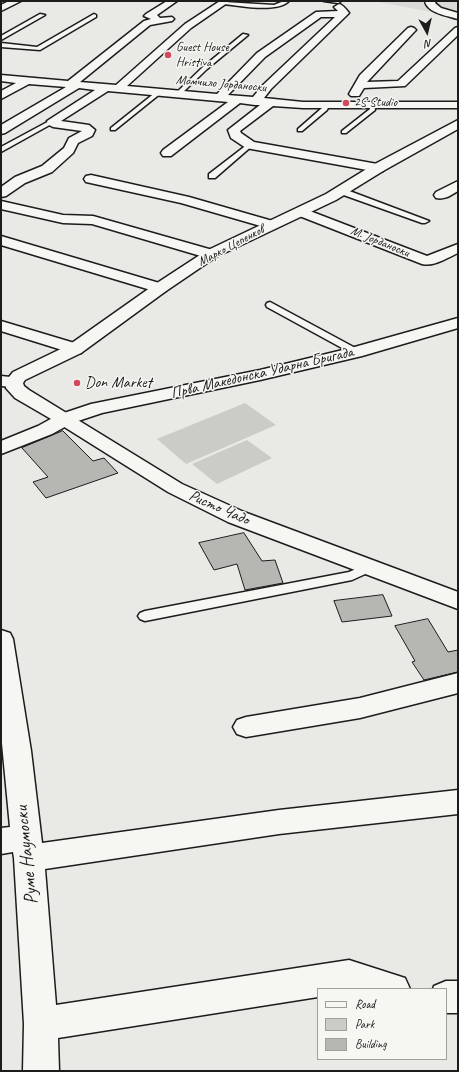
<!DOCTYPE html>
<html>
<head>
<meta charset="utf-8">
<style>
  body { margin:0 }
  #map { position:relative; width:459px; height:1072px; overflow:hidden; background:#e9e9e5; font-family:Caveat,sans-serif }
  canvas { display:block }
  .frame { position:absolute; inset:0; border:2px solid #1c1c1c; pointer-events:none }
  .legend { position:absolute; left:317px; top:988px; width:130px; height:72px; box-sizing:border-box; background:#f6f6f2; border:1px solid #9f9f9c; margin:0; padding:5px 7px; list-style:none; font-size:12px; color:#1c1c1c }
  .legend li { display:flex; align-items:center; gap:8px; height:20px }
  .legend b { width:20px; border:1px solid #9f9f9c }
  .north { position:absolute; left:407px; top:12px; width:40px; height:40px; -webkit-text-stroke:3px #f6f6f2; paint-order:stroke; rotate:172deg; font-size:11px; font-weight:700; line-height:16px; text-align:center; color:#1c1c1c }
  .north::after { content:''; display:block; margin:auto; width:14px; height:18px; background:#1c1c1c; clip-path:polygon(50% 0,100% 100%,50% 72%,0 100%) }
</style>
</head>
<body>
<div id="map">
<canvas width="459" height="1072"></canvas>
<div class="frame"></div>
<ul class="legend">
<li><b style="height:5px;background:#f6f6f2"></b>Road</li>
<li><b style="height:11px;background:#cbcbc7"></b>Park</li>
<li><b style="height:11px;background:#b6b6b3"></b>Building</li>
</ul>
<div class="north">N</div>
</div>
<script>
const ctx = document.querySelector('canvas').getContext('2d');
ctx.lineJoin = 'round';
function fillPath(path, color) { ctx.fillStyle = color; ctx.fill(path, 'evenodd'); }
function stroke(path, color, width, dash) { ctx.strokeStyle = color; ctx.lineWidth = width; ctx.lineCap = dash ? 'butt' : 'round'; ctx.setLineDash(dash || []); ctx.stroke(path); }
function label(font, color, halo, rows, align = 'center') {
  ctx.font = font + ' Caveat,sans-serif'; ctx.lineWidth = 3; ctx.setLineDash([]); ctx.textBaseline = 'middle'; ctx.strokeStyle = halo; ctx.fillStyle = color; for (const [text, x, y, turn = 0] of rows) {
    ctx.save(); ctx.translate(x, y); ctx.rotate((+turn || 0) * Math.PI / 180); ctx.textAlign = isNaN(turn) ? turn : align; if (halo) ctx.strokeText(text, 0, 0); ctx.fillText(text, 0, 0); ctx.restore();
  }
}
const built = new Path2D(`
  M383 1H458V17L379 2Z`);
const green = new Path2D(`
  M245 403 276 425 186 464 157 439Z
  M247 440 272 458 217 484 192 464Z`);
const building = new Path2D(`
  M63 431 93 461 104 458 118 473 46 498 33 482 48 477 22 448Z
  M244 533 262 561 275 560 283 583 245 590 237 564 214 570 199 543Z
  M383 595 392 616 342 622 334 601Z
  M428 619 448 652 458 650V672L424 680 412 662 415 661 395 626Z`);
const service = new Path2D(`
  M284 1H289C277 13 241 6 224 4L222 3 224 2 274 5Z
  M324 1H340V2L338 3Z
  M40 14 45 15 1 40V36Z
  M94 14 96 15V17L40 50 1 47V43L37 47Z
  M243 34 248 35 207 69 180 95H176V93L203 67Z
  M156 92 161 93 115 130H111V128Z
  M324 104 329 105 327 110 302 131H298V129L322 108Z
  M370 105H374L375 110 346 133H342V131L370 109Z
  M53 119 56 121 55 122 1 152V147Z
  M248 144 253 145 215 178H209V174Z
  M338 189H344L429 221 425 223H422L338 193Z
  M270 302 359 350 361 352 359 354H353L267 307 266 305 267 303Z
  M370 563 374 564 376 567 374 570 352 580 145 621 140 619 138 616 140 613 145 611 349 572Z`);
const minor = new Path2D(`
  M9 1H21L1 11V5Z
  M167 1H177L157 15 160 18 172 17 174 19 172 21 150 25 80 82 116 85 185 24 220 1H230L191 28 127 86 217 94 257 53 316 12 338 11 334 7 339 4C343 5 346 9 349 13L347 15 271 89 264 98 303 102H458V108H303L273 106 240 131 241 133 254 142 383 165 385 168 383 171 378 172 246 148 231 138 228 130 260 105H255L240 103 171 156H163L161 153 163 150 228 102 108 91 61 121 89 125 95 130 92 136 78 143 73 153 52 172 25 183 6 196 1 197V187L15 177 42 166 64 148 69 138 82 131 53 127 49 125 47 121 95 90 79 88 5 133 1 134V125L66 87 29 84 1 99V91L16 83 1 81V75L68 81 144 21 151 19 144 16 146 14ZM321 17H335L263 85 253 97 228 95 265 57Z
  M425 1H436L435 3 441 8 458 13V19C448 16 427 13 425 1Z
  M411 27 414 28 416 30 414 32 367 82 398 81 455 28 458 27V35L405 86 364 88 359 96H351L349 94 360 75 408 28Z
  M91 175 189 197 276 222 278 225 276 228 271 229 181 203 86 182 84 179 86 176Z
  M458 181V191C451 195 445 200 436 198L434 195 436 192Z
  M1 201 63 215 93 216 216 251 219 254 216 257 211 259 92 224 63 223 1 209Z
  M302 208 427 256 458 244V253C447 258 433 267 422 264L297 215 295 212 297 209Z
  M1 236 166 285 168 288 166 291 160 293 154 291 1 245Z
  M458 318V328L362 356 260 380 102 413 72 423 52 434 1 454V441L38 426 58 415 91 404 260 370 351 348Z
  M1 321 81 345 84 349 81 353 75 354 1 331Z
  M1 376 20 378 23 382 20 386 14 387 1 386Z
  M1 630 10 633 13 639 31 751 42 843 279 810 458 790V814L279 834 45 869 56 1005 349 960 405 978 410 989H318V997L58 1038 59 1071H23L24 1024 14 858 13 852 1 854V828L10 827 1 733Z
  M458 673V693L360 718 246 737 237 734 233 727 237 720 246 717 360 698Z
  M446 981H458V1013H446V989H433L434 986Z`);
const tertiary = new Path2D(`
  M458 120V129L383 171 336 200 216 257 166 291 81 353 25 380 23 383 24 386 29 390 182 484 244 512 458 592V609L228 522 168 492 58 423 15 398 6 388 5 382 13 372 69 345 154 285 206 251 326 194 373 165Z`);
const markers = [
  [168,55,4,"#d1495b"],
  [346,103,4,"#d1495b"],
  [77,383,4,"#d1495b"]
];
const farPoinames = [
  ["Guest House",176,48],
  ["Hristiva",176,63],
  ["2S Studio",354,103]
];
const farStreetnames = [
  ["Момчило Јорданоски",221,84,5],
  ["М. Јорданоски",380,242,22],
  ["Марко Цепенков",231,246,-28]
];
const streetNames = [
  ["Прва Македонска Ударна Бригада",262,373,-13],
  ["Ристо Чадо",219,508,24]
];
const poiNames = [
  ["Don Market",85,383]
];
const nearStreetnames = [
  ["Руме Наумоски",27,855,-96]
];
fillPath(built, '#dadad6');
fillPath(green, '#cbcbc7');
fillPath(building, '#b6b6b3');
stroke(building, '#1c1c1c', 1);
stroke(service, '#1c1c1c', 3);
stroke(minor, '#1c1c1c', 3);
stroke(tertiary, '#1c1c1c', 3);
fillPath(service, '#f6f6f2');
fillPath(minor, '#f6f6f2');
fillPath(tertiary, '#f6f6f2');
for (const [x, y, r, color] of markers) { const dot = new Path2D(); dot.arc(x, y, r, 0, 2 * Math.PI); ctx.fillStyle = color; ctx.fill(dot); stroke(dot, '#f6f6f2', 1.5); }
label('13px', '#1c1c1c', '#f6f6f2', farPoinames, 'left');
label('13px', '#1c1c1c', '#f6f6f2', farStreetnames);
label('16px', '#1c1c1c', '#f6f6f2', streetNames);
label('16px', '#1c1c1c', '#f6f6f2', poiNames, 'left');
label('19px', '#1c1c1c', '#f6f6f2', nearStreetnames);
</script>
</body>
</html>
